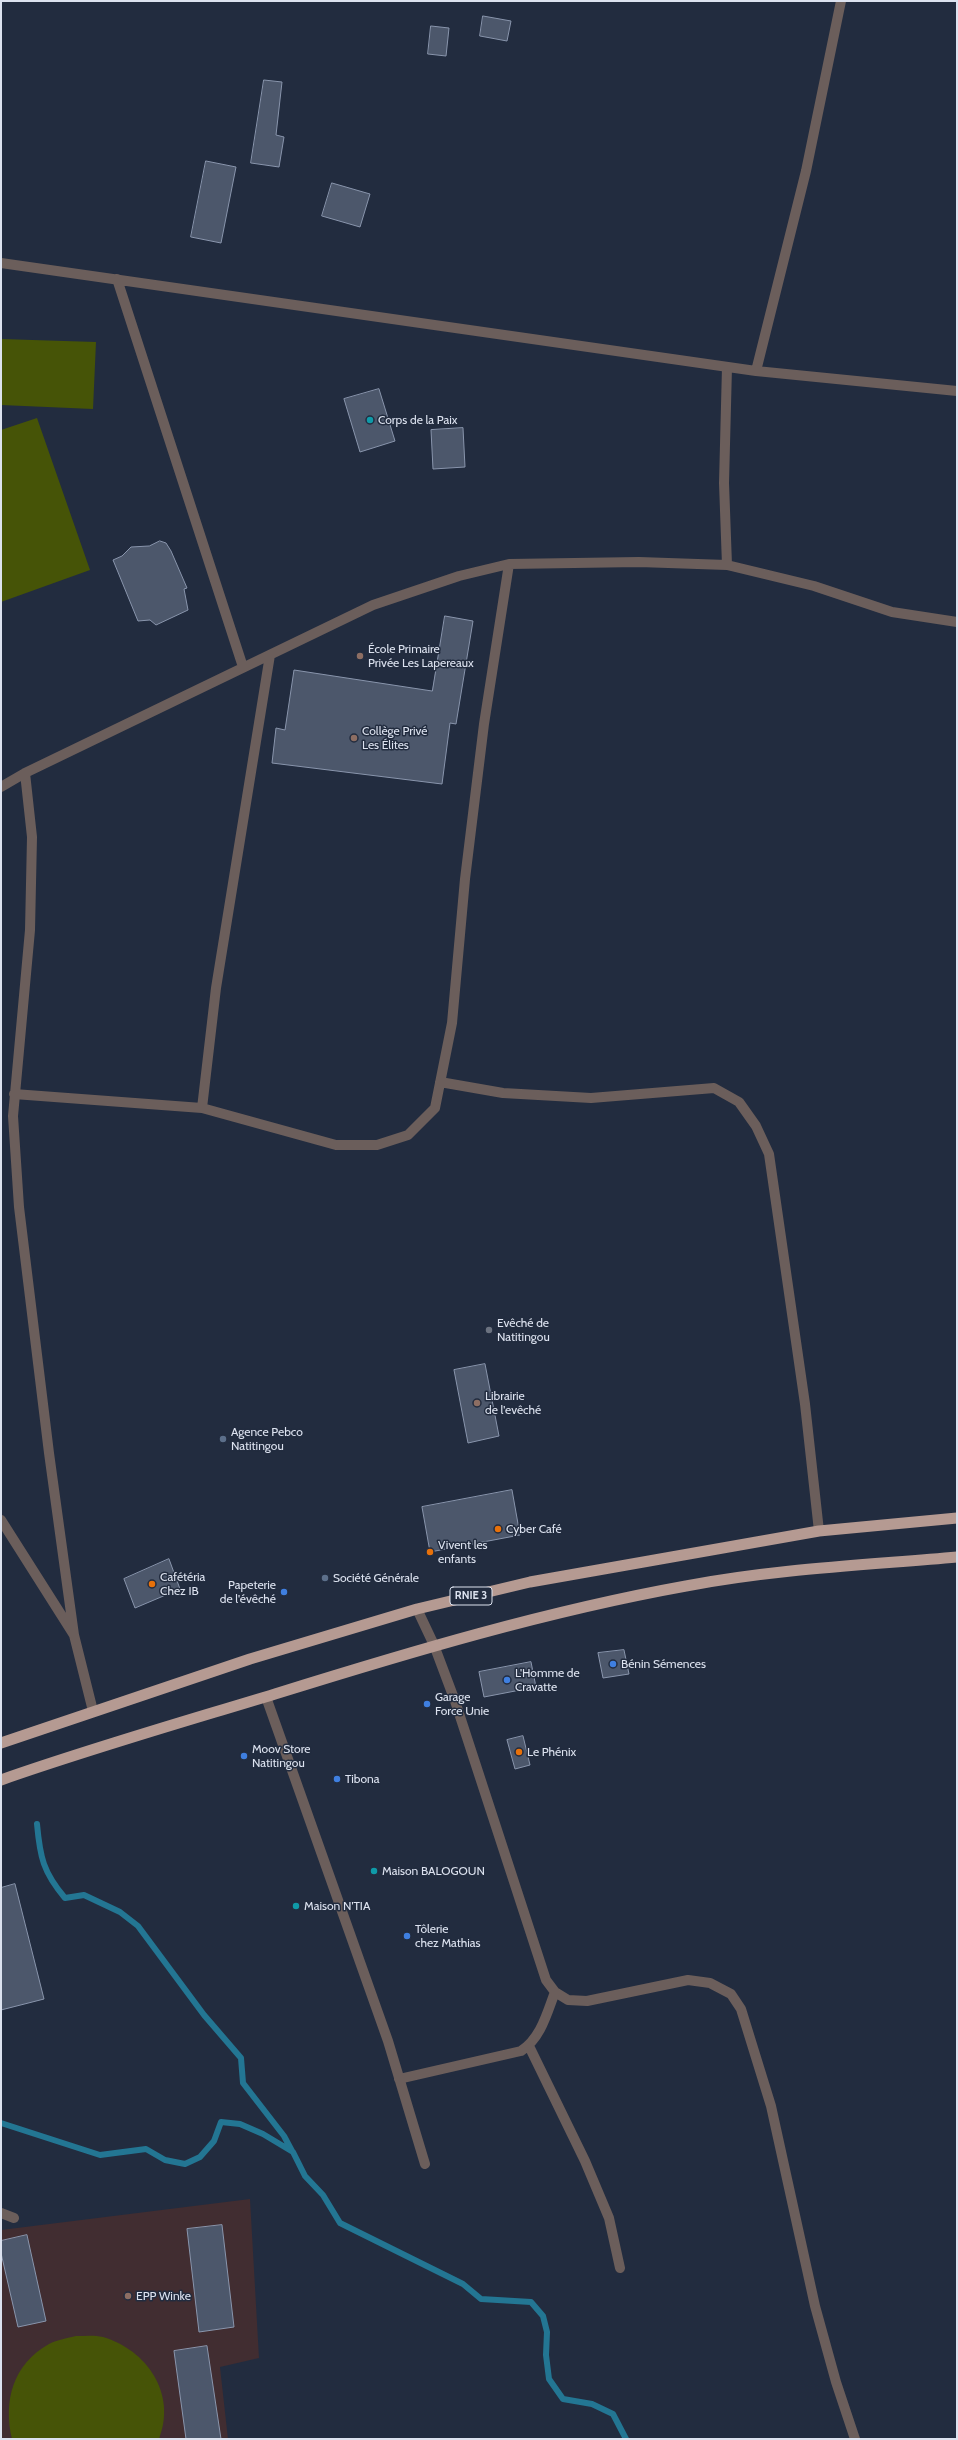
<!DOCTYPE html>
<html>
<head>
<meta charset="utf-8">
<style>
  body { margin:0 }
  #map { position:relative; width:958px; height:2440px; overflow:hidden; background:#222c3f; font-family:Cabin,sans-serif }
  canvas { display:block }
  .frame { position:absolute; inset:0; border:2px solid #dce2ef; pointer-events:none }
</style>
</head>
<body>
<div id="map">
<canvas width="958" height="2440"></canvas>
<div class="frame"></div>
</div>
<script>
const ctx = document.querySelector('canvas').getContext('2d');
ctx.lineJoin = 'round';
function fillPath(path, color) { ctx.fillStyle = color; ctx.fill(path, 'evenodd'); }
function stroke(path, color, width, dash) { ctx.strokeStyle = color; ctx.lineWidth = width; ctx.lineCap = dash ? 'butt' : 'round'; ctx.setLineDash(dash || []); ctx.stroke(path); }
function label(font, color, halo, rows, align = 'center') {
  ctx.font = font + ' Cabin,sans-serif'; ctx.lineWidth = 3; ctx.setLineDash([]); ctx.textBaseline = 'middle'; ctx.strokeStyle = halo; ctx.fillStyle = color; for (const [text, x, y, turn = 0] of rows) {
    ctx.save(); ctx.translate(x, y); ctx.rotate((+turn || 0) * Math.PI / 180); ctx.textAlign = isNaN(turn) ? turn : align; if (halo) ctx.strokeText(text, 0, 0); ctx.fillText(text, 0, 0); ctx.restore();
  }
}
const education = new Path2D(`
  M250 2199 259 2358 220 2367 228 2439H2L1 2230Z`);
const green = new Path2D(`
  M1 339 96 342 93 409 1 405Z
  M37 418 90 570 1 602V430Z
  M76 2336C85 2336 95 2335 103 2337 147 2350 177 2394 159 2439H12C3 2401 13 2364 49 2344 57 2340 68 2338 76 2336Z`);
const stream = new Path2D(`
  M37 1824C40 1857 43 1872 65 1898L84 1895 120 1912 138 1926 204 2015 241 2058 243 2083 284 2136 292 2151
  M1 2123 100 2155 146 2149 165 2160 185 2164 200 2157 214 2141 221 2122 240 2124 263 2134 293 2152 305 2176 323 2195 340 2223 463 2284 481 2299 531 2302 543 2316 547 2332 546 2355 549 2379 563 2399 592 2404 613 2414 626 2439`);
const building = new Path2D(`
  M483 16 511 21 507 41 480 36Z
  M431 26 449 28 446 56 428 54Z
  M264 80 282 82 276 135 284 137 279 167 251 163Z
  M206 161 236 167 221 243 191 237Z
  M332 183 370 194 360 227 322 216Z
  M379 389 395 441 360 452 344 399Z
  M463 428 465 467 433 469 431 430Z
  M160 541 166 543 171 551 187 588 184 589 188 610 156 625 150 620 138 621 113 560 122 556 131 547 149 546Z
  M445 616 473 621 456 724 450 723 442 784 272 763 276 728 285 730 294 670 432 691Z
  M485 1364 499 1436 468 1443 454 1370Z
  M512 1490 520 1535 430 1552 422 1507Z
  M169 1559 180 1589 135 1608 124 1579Z
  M624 1650 629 1674 603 1678 598 1653Z
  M531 1662 536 1687 484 1697 479 1672Z
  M523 1736 530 1765 515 1769 507 1740Z
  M15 1884 44 1999 1 2010V1888Z
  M222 2225 234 2327 199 2332 187 2229Z
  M27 2235 46 2321 18 2327 1 2253V2241Z
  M207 2346 221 2439H186L174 2351Z`);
const minor = new Path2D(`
  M1 263 756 371 957 391
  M117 279 243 667
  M727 367 724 483 727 565
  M756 371 806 171 841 1
  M25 773 32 837 30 930 13 1116 19 1207 49 1453 74 1635
  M1 787 25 773 373 605 459 576 509 564 639 562 727 565 814 586 892 612 957 622
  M440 1082 503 1093 591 1098 714 1088 739 1102 756 1126 769 1154 805 1404 819 1531
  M14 1094 202 1108 336 1145H377L408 1135 435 1108 452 1023 465 879 484 724 509 564
  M202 1108 216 988 270 655
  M1 1520 74 1635 93 1711
  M417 1609 434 1645 455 1701 546 1980 555 1992 568 2000 587 2001 688 1980 710 1983 731 1994 741 2009 771 2106 815 2306 836 2382 855 2439
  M266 1697 388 2041 425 2164
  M529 2046 585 2161 609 2218 620 2268
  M399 2079 521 2051C541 2038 547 2013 555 1992
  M1 2213 14 2218`);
const trunk = new Path2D(`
  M1 1743 250 1659 417 1609 530 1582 819 1531 957 1518
  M1 1780C92 1748 183 1722 275 1694 410 1652 547 1611 686 1586 775 1569 867 1565 957 1557`);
const markers = [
  [370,420,4,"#0f9aa8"],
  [360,656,4,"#8d6e63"],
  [354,738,4,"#8d6e63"],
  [489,1330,4,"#6b7280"],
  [477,1403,4,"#8d6e63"],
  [223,1439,4,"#5c6f8a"],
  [498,1529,4,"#e8710a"],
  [430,1552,4,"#e8710a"],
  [325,1578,4,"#5c6f8a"],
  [152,1584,4,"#e8710a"],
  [284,1592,4,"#3f7fe0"],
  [613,1664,4,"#3f7fe0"],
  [507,1680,4,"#3f7fe0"],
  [427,1704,4,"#3f7fe0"],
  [519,1752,4,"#e8710a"],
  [244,1756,4,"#3f7fe0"],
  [337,1779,4,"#3f7fe0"],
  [374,1871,4,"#0f9aa8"],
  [296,1906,4,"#0f9aa8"],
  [407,1936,4,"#3f7fe0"],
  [128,2296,4,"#8d6e63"]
];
const shields = [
  [471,1596,42]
];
const shieldNames = [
  ["RNIE 3",471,1596]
];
const poiNames = [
  ["Corps de la Paix",378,420],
  ["École Primaire",368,649],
  ["Privée Les Lapereaux",368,663],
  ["Collège Privé",362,731],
  ["Les Élites",362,745],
  ["Evêché de",497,1323],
  ["Natitingou",497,1337],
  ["Librairie",485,1396],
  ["de l'evêché",485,1410],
  ["Agence Pebco",231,1432],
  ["Natitingou",231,1446],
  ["Cyber Café",506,1529],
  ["Vivent les",438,1545],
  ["enfants",438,1559],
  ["Cafétéria",160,1577],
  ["Chez IB",160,1591],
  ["Société Générale",333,1578],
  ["Papeterie",276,1585,"right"],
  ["de l'évêché",276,1599,"right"],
  ["Bénin Sémences",621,1664],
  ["L'Homme de",515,1673],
  ["Cravatte",515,1687],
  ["Garage",435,1697],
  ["Force Unie",435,1711],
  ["Moov Store",252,1749],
  ["Natitingou",252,1763],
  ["Le Phénix",527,1752],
  ["Tibona",345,1779],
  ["Maison BALOGOUN",382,1871],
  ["Maison N'TIA",304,1906],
  ["Tôlerie",415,1929],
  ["chez Mathias",415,1943],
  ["EPP Winke",136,2296]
];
fillPath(education, '#412d31');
fillPath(green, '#465407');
stroke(stream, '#237693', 6);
fillPath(building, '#4c576b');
stroke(building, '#8995ac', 1);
stroke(minor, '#6b5e5b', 10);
stroke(trunk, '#b59a92', 11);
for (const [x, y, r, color] of markers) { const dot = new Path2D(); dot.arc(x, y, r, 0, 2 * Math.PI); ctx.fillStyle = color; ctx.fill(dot); stroke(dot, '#222c3f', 1.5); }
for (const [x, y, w] of shields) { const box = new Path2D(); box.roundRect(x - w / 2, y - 9, w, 18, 3); ctx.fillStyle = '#222c3f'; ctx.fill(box); stroke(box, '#dce2ef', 1); }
label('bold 11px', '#dce2ef', null, shieldNames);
label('12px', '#dce2ef', '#222c3f', poiNames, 'left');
</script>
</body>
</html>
